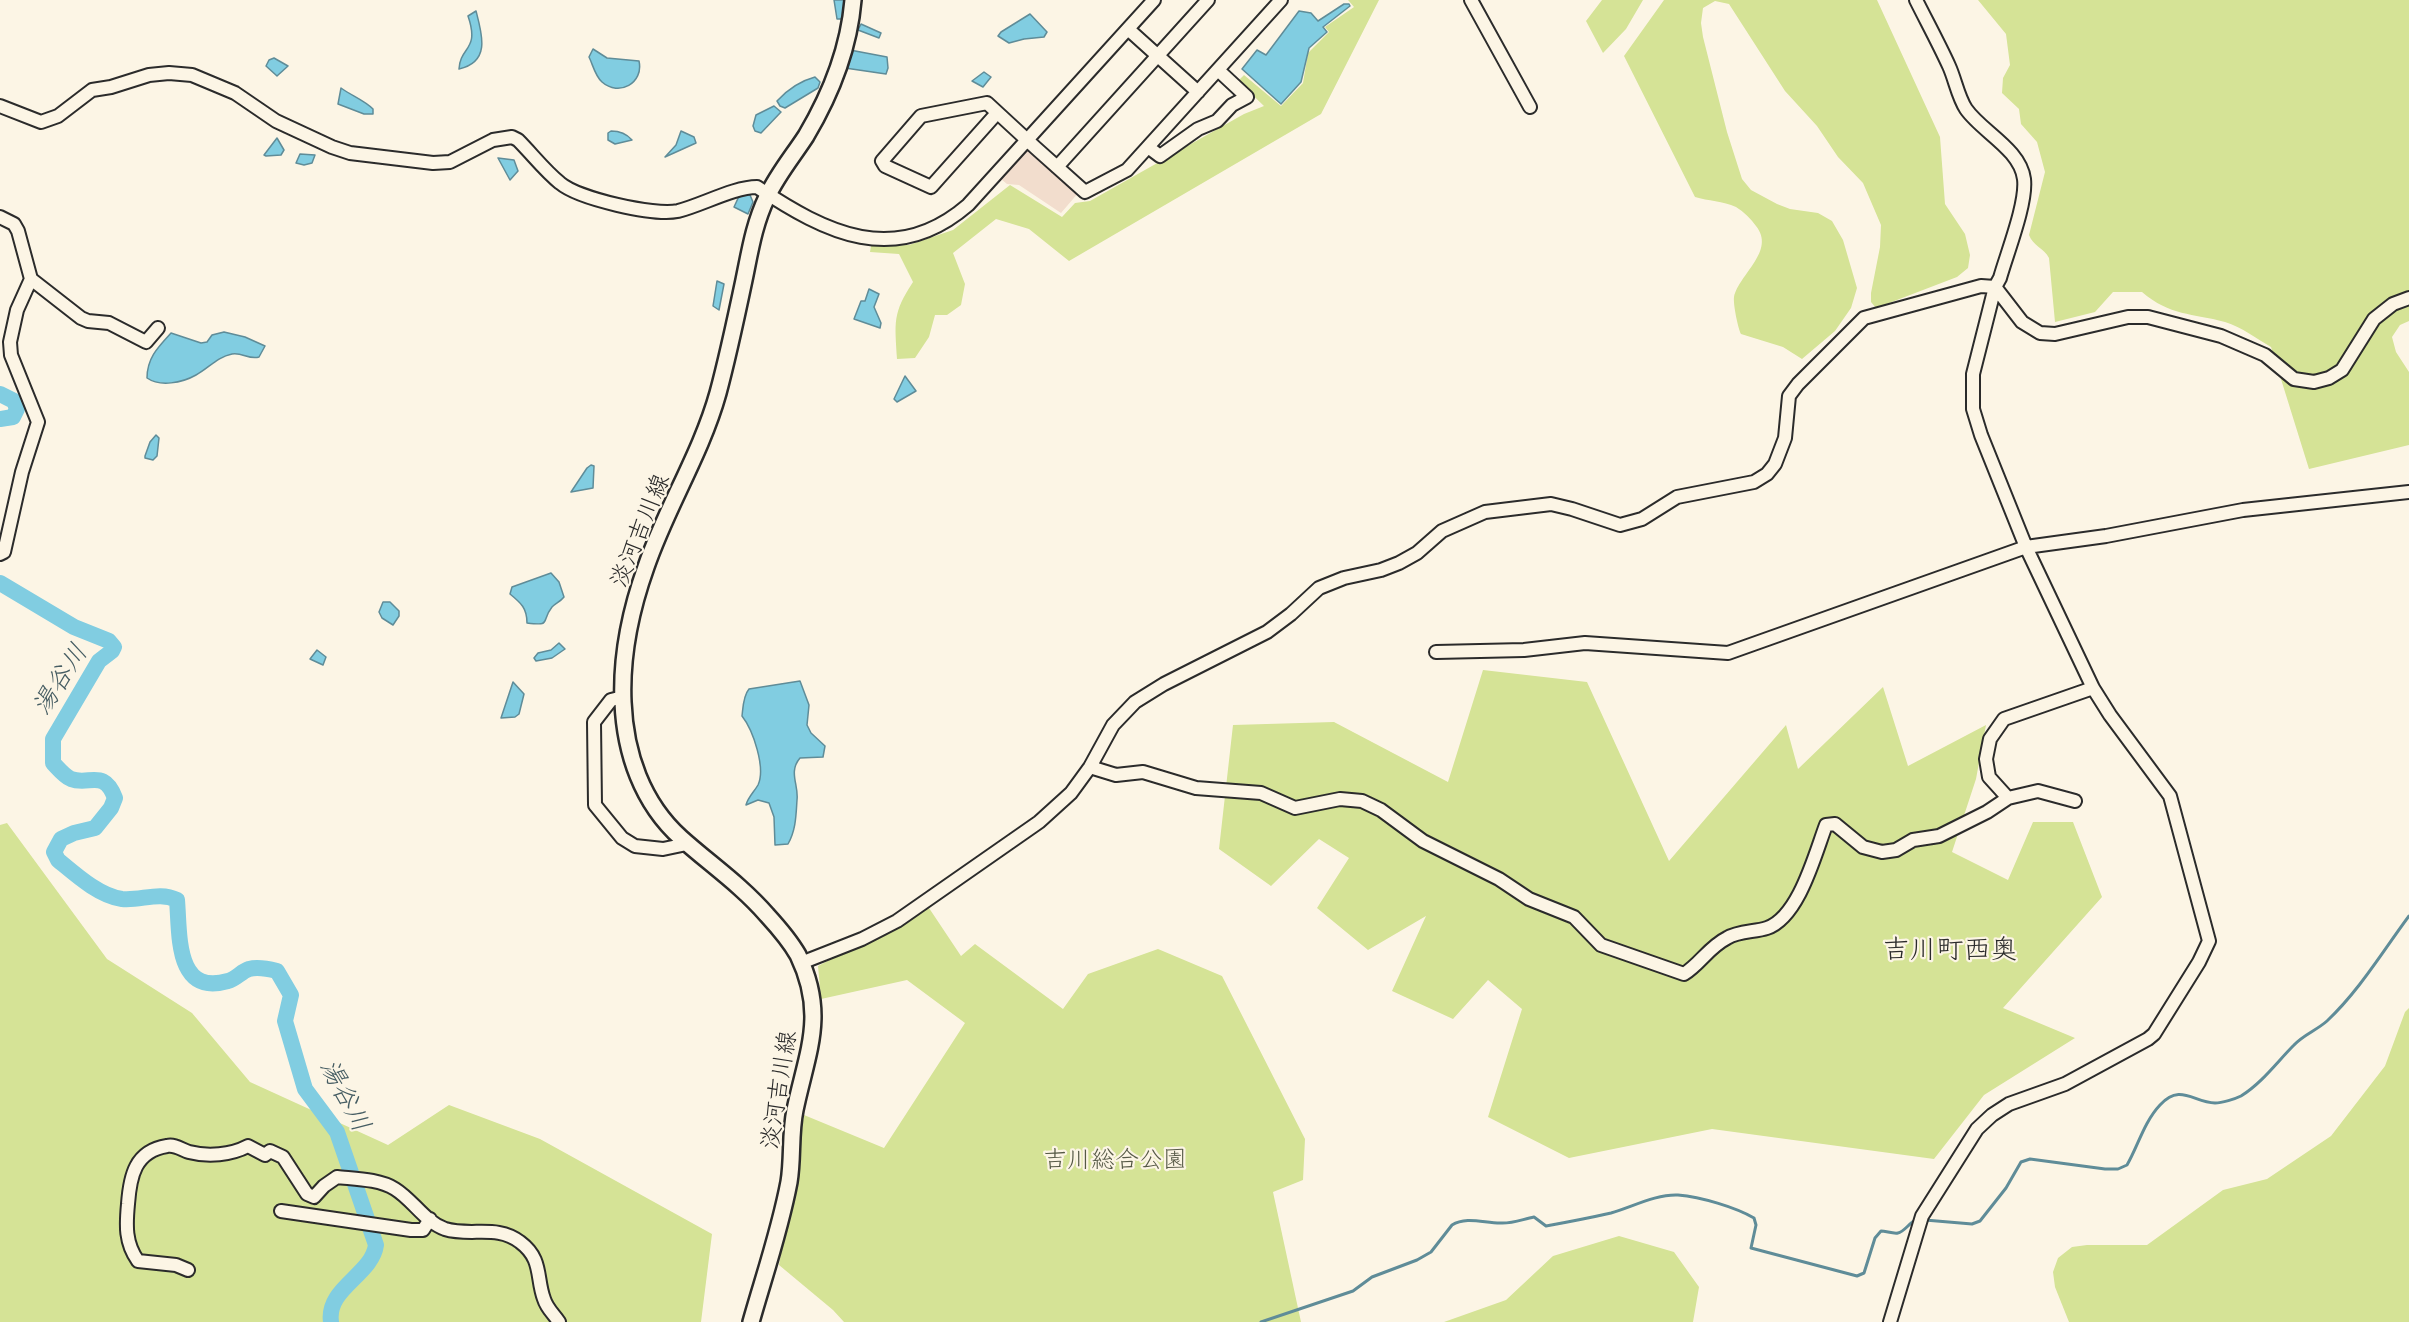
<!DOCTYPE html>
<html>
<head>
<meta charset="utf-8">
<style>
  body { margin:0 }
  canvas { display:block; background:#fcf5e5 }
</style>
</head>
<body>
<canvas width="2409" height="1322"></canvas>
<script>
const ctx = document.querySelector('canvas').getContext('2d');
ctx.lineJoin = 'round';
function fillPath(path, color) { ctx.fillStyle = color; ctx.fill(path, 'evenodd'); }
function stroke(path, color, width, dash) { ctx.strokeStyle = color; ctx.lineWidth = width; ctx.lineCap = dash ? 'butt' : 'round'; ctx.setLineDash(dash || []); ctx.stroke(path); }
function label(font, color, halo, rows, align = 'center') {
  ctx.font = font + ' Caveat,"Klee One",sans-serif'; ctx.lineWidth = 4.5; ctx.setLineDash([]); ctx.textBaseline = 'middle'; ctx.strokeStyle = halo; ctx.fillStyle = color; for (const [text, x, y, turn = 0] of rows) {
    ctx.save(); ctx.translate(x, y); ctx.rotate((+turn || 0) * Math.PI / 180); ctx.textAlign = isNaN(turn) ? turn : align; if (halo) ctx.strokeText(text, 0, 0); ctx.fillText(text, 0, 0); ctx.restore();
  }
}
const built = new Path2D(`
  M1026 151H1032L1079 192 1061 213 1019 185 1007 184 1001 179Z`);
const green = new Path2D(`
  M1348 0H1379L1321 114 1069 261 1029 229 996 219 953 253 965 284 961 305 947 315H935L929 337 915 358 897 359C895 322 892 314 913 282L899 254 870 252 871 246 909 245 953 230 1010 185 1062 217 1075 203 1090 201 1244 114 1264 106 1238 81 1244 75 1281 106 1303 83 1308 53 1329 32 1325 27 1354 7Z
  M1602 0H1643L1626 29 1603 53 1586 21Z
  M1664 0H1877L1940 137 1945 204 1965 234 1970 255 1968 268 1957 277 1876 308 1871 302V293L1880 247 1881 225 1863 183 1838 157 1817 126 1785 91 1729 4 1715 1 1703 8 1701 23 1703 37 1727 132 1742 179 1751 190 1777 204 1790 209 1818 213 1832 221 1843 240 1857 288 1851 308 1835 331 1802 359 1783 347 1741 334C1738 328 1733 304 1734 297 1739 274 1776 251 1756 226 1751 219 1744 212 1736 207 1723 201 1708 201 1695 197L1624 56Z
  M1978 0H2409V321L2400 325 2392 337 2396 352 2409 372V445L2309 469 2271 347C2257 339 2242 327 2225 322 2192 313 2170 316 2142 292H2113L2095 312 2055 322 2049 258C2044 248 2033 246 2029 235L2045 172 2037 142 2021 124 2019 109 2002 93 2003 78 2010 65 2006 34Z
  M1483 670 1587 682 1669 861 1786 725 1798 769 1883 687 1908 766 1986 725 1976 779 1952 852 2008 880 2033 822H2073L2102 897 2003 1008 2075 1038 1984 1095 1934 1159 1712 1129 1569 1158 1488 1117 1522 1009 1488 980 1453 1019 1392 991 1426 916 1368 950 1317 908 1349 858 1319 839 1271 886 1219 849 1233 725 1334 722 1448 782Z
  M7 823 107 959 192 1013 250 1082 388 1145 449 1105 540 1139 712 1234 701 1322H0V825Z
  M929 908 961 956 975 944 1063 1009 1088 974 1158 949 1222 976 1305 1139 1303 1180 1273 1192 1301 1322H844L833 1310 779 1265 804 1115 884 1148 965 1023 907 980 821 999 818 966Z
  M2409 1008V1322H2069L2055 1287 2053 1272 2058 1258 2072 1247 2087 1245H2147L2223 1190 2267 1179 2331 1136 2385 1066 2405 1012Z
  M1619 1236 1674 1252 1699 1287 1693 1322H1444L1506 1300 1553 1256Z`);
const water = new Path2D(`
  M834 0H848L844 19H837Z
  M1344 4H1349L1350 6 1323 27 1327 32 1309 48 1301 82 1281 104 1242 69 1257 50 1266 55 1299 11 1311 13 1318 21Z
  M476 11C482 34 491 62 459 69 460 46 480 51 468 16Z
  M1030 14 1047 32 1044 37 1024 39 1009 43 998 36 1001 32Z
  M861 24 881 33 879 38 858 30Z
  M593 49 607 58 639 61C644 83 619 97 602 82 595 76 593 65 589 57Z
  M850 50 887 57 888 68 886 74 845 68Z
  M274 58 288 66 277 76 266 66 269 60Z
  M984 72 991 77 983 87 972 81Z
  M815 77 820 82 818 88 785 108 780 106 777 101C788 89 800 81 815 77Z
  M341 88C352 96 364 100 373 109V114H364L338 104Z
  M774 106 781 112 761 133 755 131 753 126 756 115Z
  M611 131C619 131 626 133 632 140L615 144 608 140V133Z
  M681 131 694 137 696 143 665 157 676 145Z
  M277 138 284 150 281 155 266 156 264 155Z
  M300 154 315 155 312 163 304 165 296 163Z
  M498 158 514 160 518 171 510 180Z
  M746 193 750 195 753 202 748 214 734 207 740 194Z
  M717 281 724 284 719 310 713 306Z
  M869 289 879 294 874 307 881 323 880 328 854 319 861 301H865Z
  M224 332 245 337 265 346 259 357C249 360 242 352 232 354 217 357 209 368 196 375 182 383 160 387 147 378 147 358 158 347 171 333L201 343 207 342 212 335Z
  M905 376 916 391 897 402 894 399Z
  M156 435 159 438 157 456 153 460 145 458V456L150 442Z
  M591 465 594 466 593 488 571 492 587 468Z
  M551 573 559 582 564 597C560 602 556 603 552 607 540 622 553 626 527 623 527 608 521 603 510 594L512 587Z
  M383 602H390L399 611V616L393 625 382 618 379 612Z
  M559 643 565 649 552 658 536 661 534 658 538 653 551 650Z
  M317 650 326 657 323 665 310 659Z
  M800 681 809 705 807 725 811 733 825 746 823 757 800 758C788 772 799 785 797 800 796 815 796 830 788 844L775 845 774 817 769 803 758 800 746 805C748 797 754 792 758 785 766 768 753 730 742 716 743 708 743 696 749 689Z
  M513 682 524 694 519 714 515 717 501 718Z`);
const stream = new Path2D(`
  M1925 1220 1972 1224 1980 1221 2006 1188 2021 1162 2030 1159 2105 1169H2118L2127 1165C2138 1146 2144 1122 2160 1105 2180 1083 2193 1102 2215 1103 2222 1103 2235 1099 2241 1096 2262 1083 2277 1062 2294 1045 2303 1035 2317 1030 2327 1021 2359 991 2383 951 2409 916
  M1261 1322 1353 1291 1372 1277 1417 1260 1431 1252 1452 1225C1466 1216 1484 1223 1500 1223 1512 1224 1523 1219 1534 1217L1546 1226C1568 1222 1589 1218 1611 1213 1632 1207 1656 1194 1678 1195 1701 1197 1735 1207 1754 1218L1756 1225 1751 1248 1857 1276 1864 1273 1875 1238 1881 1231C1886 1231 1893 1234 1898 1233 1904 1232 1909 1223 1916 1220`);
const river = new Path2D(`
  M0 394 14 401 17 409 13 417 0 419
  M0 583 74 627 109 641 114 647 112 651 99 661 53 739V763C58 768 64 776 71 779 89 786 104 768 115 798L111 808 95 828 74 833 61 839 54 852 58 860C75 874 99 896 122 899 141 901 159 891 177 900 180 935 175 996 228 981 236 979 242 971 249 969 257 967 269 969 277 971L291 995 285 1021 305 1089 337 1132 376 1245C372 1275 326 1288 331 1322`);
const minor = new Path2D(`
  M1471 0 1530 107
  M1128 29 1198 92
  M0 106 41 122 58 116 92 90 111 87 149 75 169 73 192 75 235 93 276 121 332 147 350 153 433 163 450 162 493 140 512 137 518 140C532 154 545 171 560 183 579 199 654 216 678 211 702 205 734 187 757 187 826 233 895 268 968 205L1154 0
  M997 113 931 187 885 166 882 161 921 116 987 103C1019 133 1052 163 1085 192L1127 170 1281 0
  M1148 147 1160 156 1198 129 1217 121 1232 105 1247 97 1218 70
  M1057 167 1208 0
  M0 217 14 224 18 231 31 279 81 318 88 321 109 323 146 342 158 328
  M0 554 4 552 22 472 38 422 11 355 10 342 17 310 31 279
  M1436 652 1524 650 1585 643 1728 653 2026 547 2106 536 2243 510 2409 492
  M623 697 611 700 594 722 595 805 622 838 635 846 663 849 682 845 685 842
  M1090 767 1116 775 1143 772 1196 788 1261 793 1295 808 1340 799 1362 801 1381 810 1423 841 1499 879 1529 899 1574 917 1601 945 1684 974C1700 964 1709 947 1727 938 1738 931 1755 932 1767 928 1799 917 1815 854 1826 825L1835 824 1863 847 1882 852 1896 850 1913 840 1939 836 1987 812 2008 798 1989 777 1986 759 1990 739 2004 719 2093 688
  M2008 798 2038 791 2075 801
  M801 963 862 939 897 921 1039 822 1071 793 1090 767 1113 725 1135 702 1164 684 1267 632 1291 614 1319 588 1344 578 1381 570 1399 563 1417 553 1442 531 1485 512 1551 504 1572 509 1620 525 1642 519 1677 497 1754 482 1767 474 1775 464 1785 438 1789 396 1798 384 1864 318 1981 286 1995 287 2022 322 2040 333 2055 334 2128 317H2148L2221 336 2265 355 2294 379 2314 382 2329 378 2342 370 2374 319 2393 304 2409 298
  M281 1211 411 1230H423L430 1219
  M188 1270 176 1265 138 1261C125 1243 126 1225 128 1204 130 1176 135 1151 167 1146 175 1144 182 1150 189 1152 208 1157 231 1155 248 1146L265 1155 270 1151 283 1157 307 1194 314 1197 324 1186 337 1177C355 1179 379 1179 395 1189 413 1200 425 1222 445 1229 471 1237 497 1224 520 1242 543 1259 536 1278 544 1299 547 1309 554 1314 559 1322
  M1890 1322 1922 1216 1977 1129 1992 1115 2009 1104 2065 1084 2148 1039 2154 1034 2199 962 2209 941 2170 796 2110 715 2093 688 2026 547 1981 435 1973 409V374L1995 287 2000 278C2007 253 2027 203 2024 179 2020 149 1982 132 1966 109 1958 97 1955 79 1949 66 1939 44 1927 22 1916 0`);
const major = new Path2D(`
  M751 1322C764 1276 780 1230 789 1182 793 1158 790 1134 795 1110 807 1052 827 1015 798 955 790 941 778 927 767 915 741 885 710 864 681 838 642 803 625 753 623 702 621 657 631 609 646 567 666 508 701 454 718 393 728 356 736 318 744 280 750 251 754 224 767 197 777 175 793 156 806 136 831 94 849 48 853 0`);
const streetNames = [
  ["淡河吉川線",641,531,-68],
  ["淡河吉川線",780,1090,-81]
];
const parkNames = [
  ["吉川総合公園",1115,1161]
];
const waterNames = [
  ["湯谷川",61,680,-57],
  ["湯谷川",344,1096,62]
];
const quarterNames = [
  ["吉川町西奥",1950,951]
];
fillPath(built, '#f2ddcd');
fillPath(green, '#d5e396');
fillPath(water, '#81cde1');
stroke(water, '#5f8c98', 1.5);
stroke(stream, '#5f8c98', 3);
stroke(river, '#81cde1', 16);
stroke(minor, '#2b2b2b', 16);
stroke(major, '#2b2b2b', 20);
stroke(minor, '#fcf5e5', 12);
stroke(major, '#fcf5e5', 15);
label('24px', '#2b2b2b', '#fcf5e5', streetNames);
label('24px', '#565946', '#fcf5e5', parkNames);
label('italic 26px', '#455c62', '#fcf5e5', waterNames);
label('27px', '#2b2b2b', '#fcf5e5', quarterNames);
</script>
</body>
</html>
